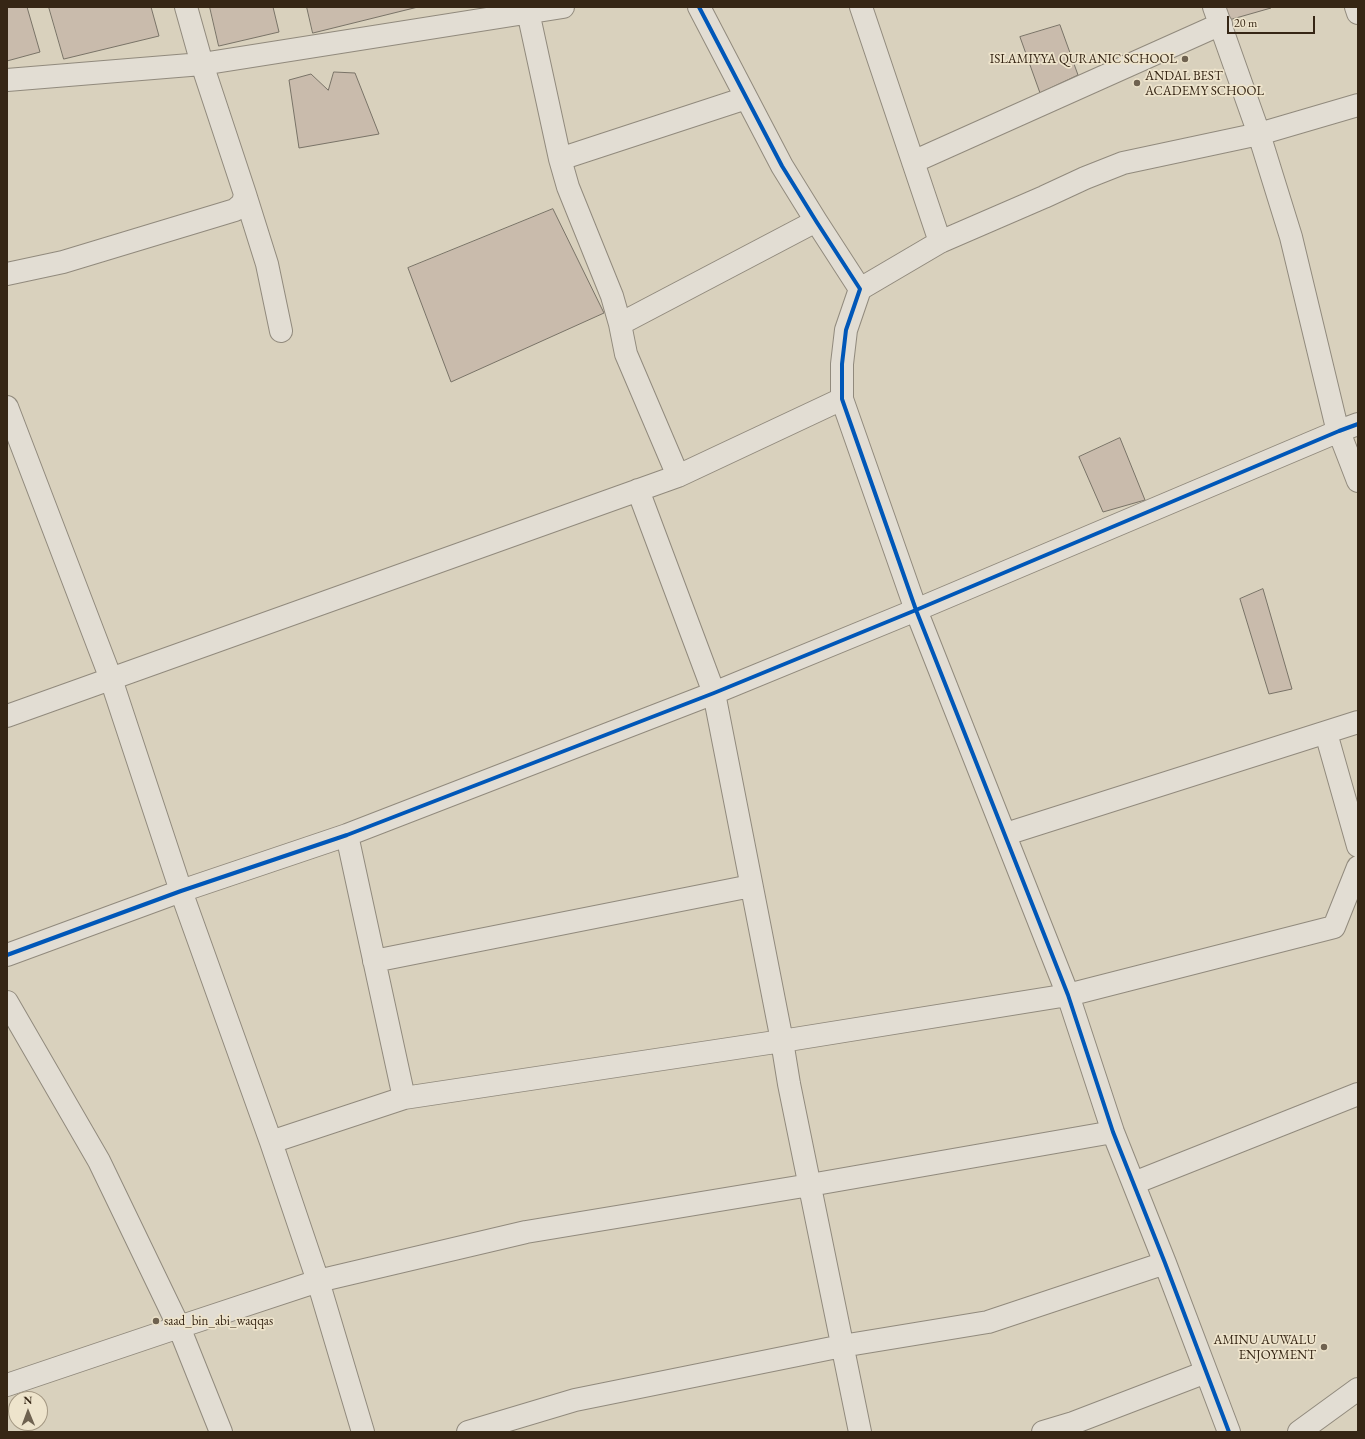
<!DOCTYPE html>
<html>
<head>
<meta charset="utf-8">
<style>
  body { margin:0 }
  #map { position:relative; width:1365px; height:1439px; overflow:hidden; background:#d9d1bd; font-family:"EB Garamond",serif }
  canvas { display:block }
  .frame { position:absolute; inset:0; border:8px solid #362615; pointer-events:none }
  .north { position:absolute; left:8px; top:1391px; width:40px; height:40px; box-sizing:border-box; background:#eee4cc; border:1px solid #a49883; border-radius:50%; rotate:359deg; font-size:11px; font-weight:700; line-height:16px; text-align:center; color:#362615 }
  .north::after { content:''; display:block; margin:auto; width:14px; height:18px; background:#6f6250; clip-path:polygon(50% 0,100% 100%,50% 72%,0 100%) }
  .scale { position:absolute; left:1227px; top:16px; width:88px; height:18px; box-sizing:border-box; border:2px solid #362615; border-top:0; padding-left:5px; font-size:12px; line-height:14px; white-space:nowrap; color:#362615; -webkit-text-stroke:3px #eee4cc; paint-order:stroke }
</style>
</head>
<body>
<div id="map">
<canvas width="1365" height="1439"></canvas>
<div class="frame"></div>
<div class="north">N</div>
<div class="scale">20 m</div>
</div>
<script>
const ctx = document.querySelector('canvas').getContext('2d');
ctx.lineJoin = 'round';
function fillPath(path, color) { ctx.fillStyle = color; ctx.fill(path, 'evenodd'); }
function stroke(path, color, width, dash) { ctx.strokeStyle = color; ctx.lineWidth = width; ctx.lineCap = dash ? 'butt' : 'round'; ctx.setLineDash(dash || []); ctx.stroke(path); }
function label(font, color, halo, rows, align = 'center') {
  ctx.font = font + ' "EB Garamond",serif'; ctx.lineWidth = 3.5; ctx.setLineDash([]); ctx.textBaseline = 'middle'; ctx.strokeStyle = halo; ctx.fillStyle = color; for (const [text, x, y, turn = 0] of rows) {
    ctx.save(); ctx.translate(x, y); ctx.rotate((+turn || 0) * Math.PI / 180); ctx.textAlign = isNaN(turn) ? turn : align; if (halo) ctx.strokeText(text, 0, 0); ctx.fillText(text, 0, 0); ctx.restore();
  }
}
const building = new Path2D(`
  M7 7H27L40 52 7 61Z
  M49 7H151L159 36 64 59Z
  M210 7H273L279 32 219 46Z
  M307 7H418L313 33Z
  M1223 7H1271V8L1229 20Z
  M1060 25 1078 75 1040 93 1020 37Z
  M334 72 355 73 379 134 299 148 289 80 311 74 328 90Z
  M553 209 604 313 451 382 408 268Z
  M1120 438 1145 500 1103 512 1079 457Z
  M1263 589 1292 689 1269 694 1240 599Z`);
const minor = new Path2D(`
  M527 7 560 159 568 187 612 296 620 324 626 354 678 476
  M699 7 782 166 816 221 860 289 846 330 842 364V399L916 610 1068 995 1113 1132 1165 1263 1229 1432
  M861 7 940 242
  M1214 7 1259 134 1291 237 1336 424 1358 481
  M1356 7 1358 13
  M7 80 202 64 563 7
  M560 159 746 98
  M913 162 1221 24
  M245 194 267 264 281 331
  M7 274 63 262 235 210 243 203 245 194 202 64 186 7
  M860 289 940 242 1044 197 1085 178 1123 163 1259 134 1358 105
  M620 324 816 221
  M7 407 111 679 181 891 271 1142 318 1281 363 1432
  M638 490 714 693 782 1041 789 1084 860 1432
  M7 716 678 476 842 399
  M1326 733 1358 846
  M1006 834 1358 722
  M347 835 404 1098
  M7 955 181 891 347 835 714 693 916 610 1339 431 1358 424
  M374 961 751 886
  M7 1002 99 1161 179 1327 221 1432
  M271 1142 404 1098 782 1041 1068 995 1334 927 1358 867
  M1134 1183 1358 1094
  M7 1385 179 1327 318 1281 526 1232 810 1185 1113 1132
  M468 1432 575 1400 842 1346 988 1322 1165 1263
  M1043 1432 1073 1423 1206 1372`);
const tertiary = new Path2D(`
  M1299 1432 1358 1389`);
const cycleway = new Path2D(`
  M699 7 782 166 816 221 860 289 846 330 842 364V399L916 610 1068 995 1113 1132 1165 1263 1229 1432
  M7 955 181 891 347 835 714 693 916 610 1339 431 1358 424`);
const markers = [
  [1185,59,4,"#6f6250"],
  [1137,83,4,"#6f6250"],
  [156,1321,4,"#6f6250"],
  [1324,1347,4,"#6f6250"]
];
const poiNames = [
  ["ISLAMIYYA QURANIC SCHOOL",1177,59],
  ["ANDAL BEST",1145,76,"left"],
  ["ACADEMY SCHOOL",1145,91,"left"],
  ["saad_bin_abi_waqqas",164,1321,"left"],
  ["AMINU AUWALU",1316,1340],
  ["ENJOYMENT",1316,1355]
];
fillPath(building, '#c9bbac');
stroke(building, '#797367', 1);
stroke(minor, '#918a7d', 24);
stroke(tertiary, '#918a7d', 24);
stroke(minor, '#e2ddd3', 22);
stroke(tertiary, '#e2ddd3', 22);
stroke(cycleway, '#0057b8', 4);
for (const [x, y, r, color] of markers) { const dot = new Path2D(); dot.arc(x, y, r, 0, 2 * Math.PI); ctx.fillStyle = color; ctx.fill(dot); stroke(dot, '#eee4cc', 1.5); }
label('13px', '#362615', '#eee4cc', poiNames, 'right');
</script>
</body>
</html>
